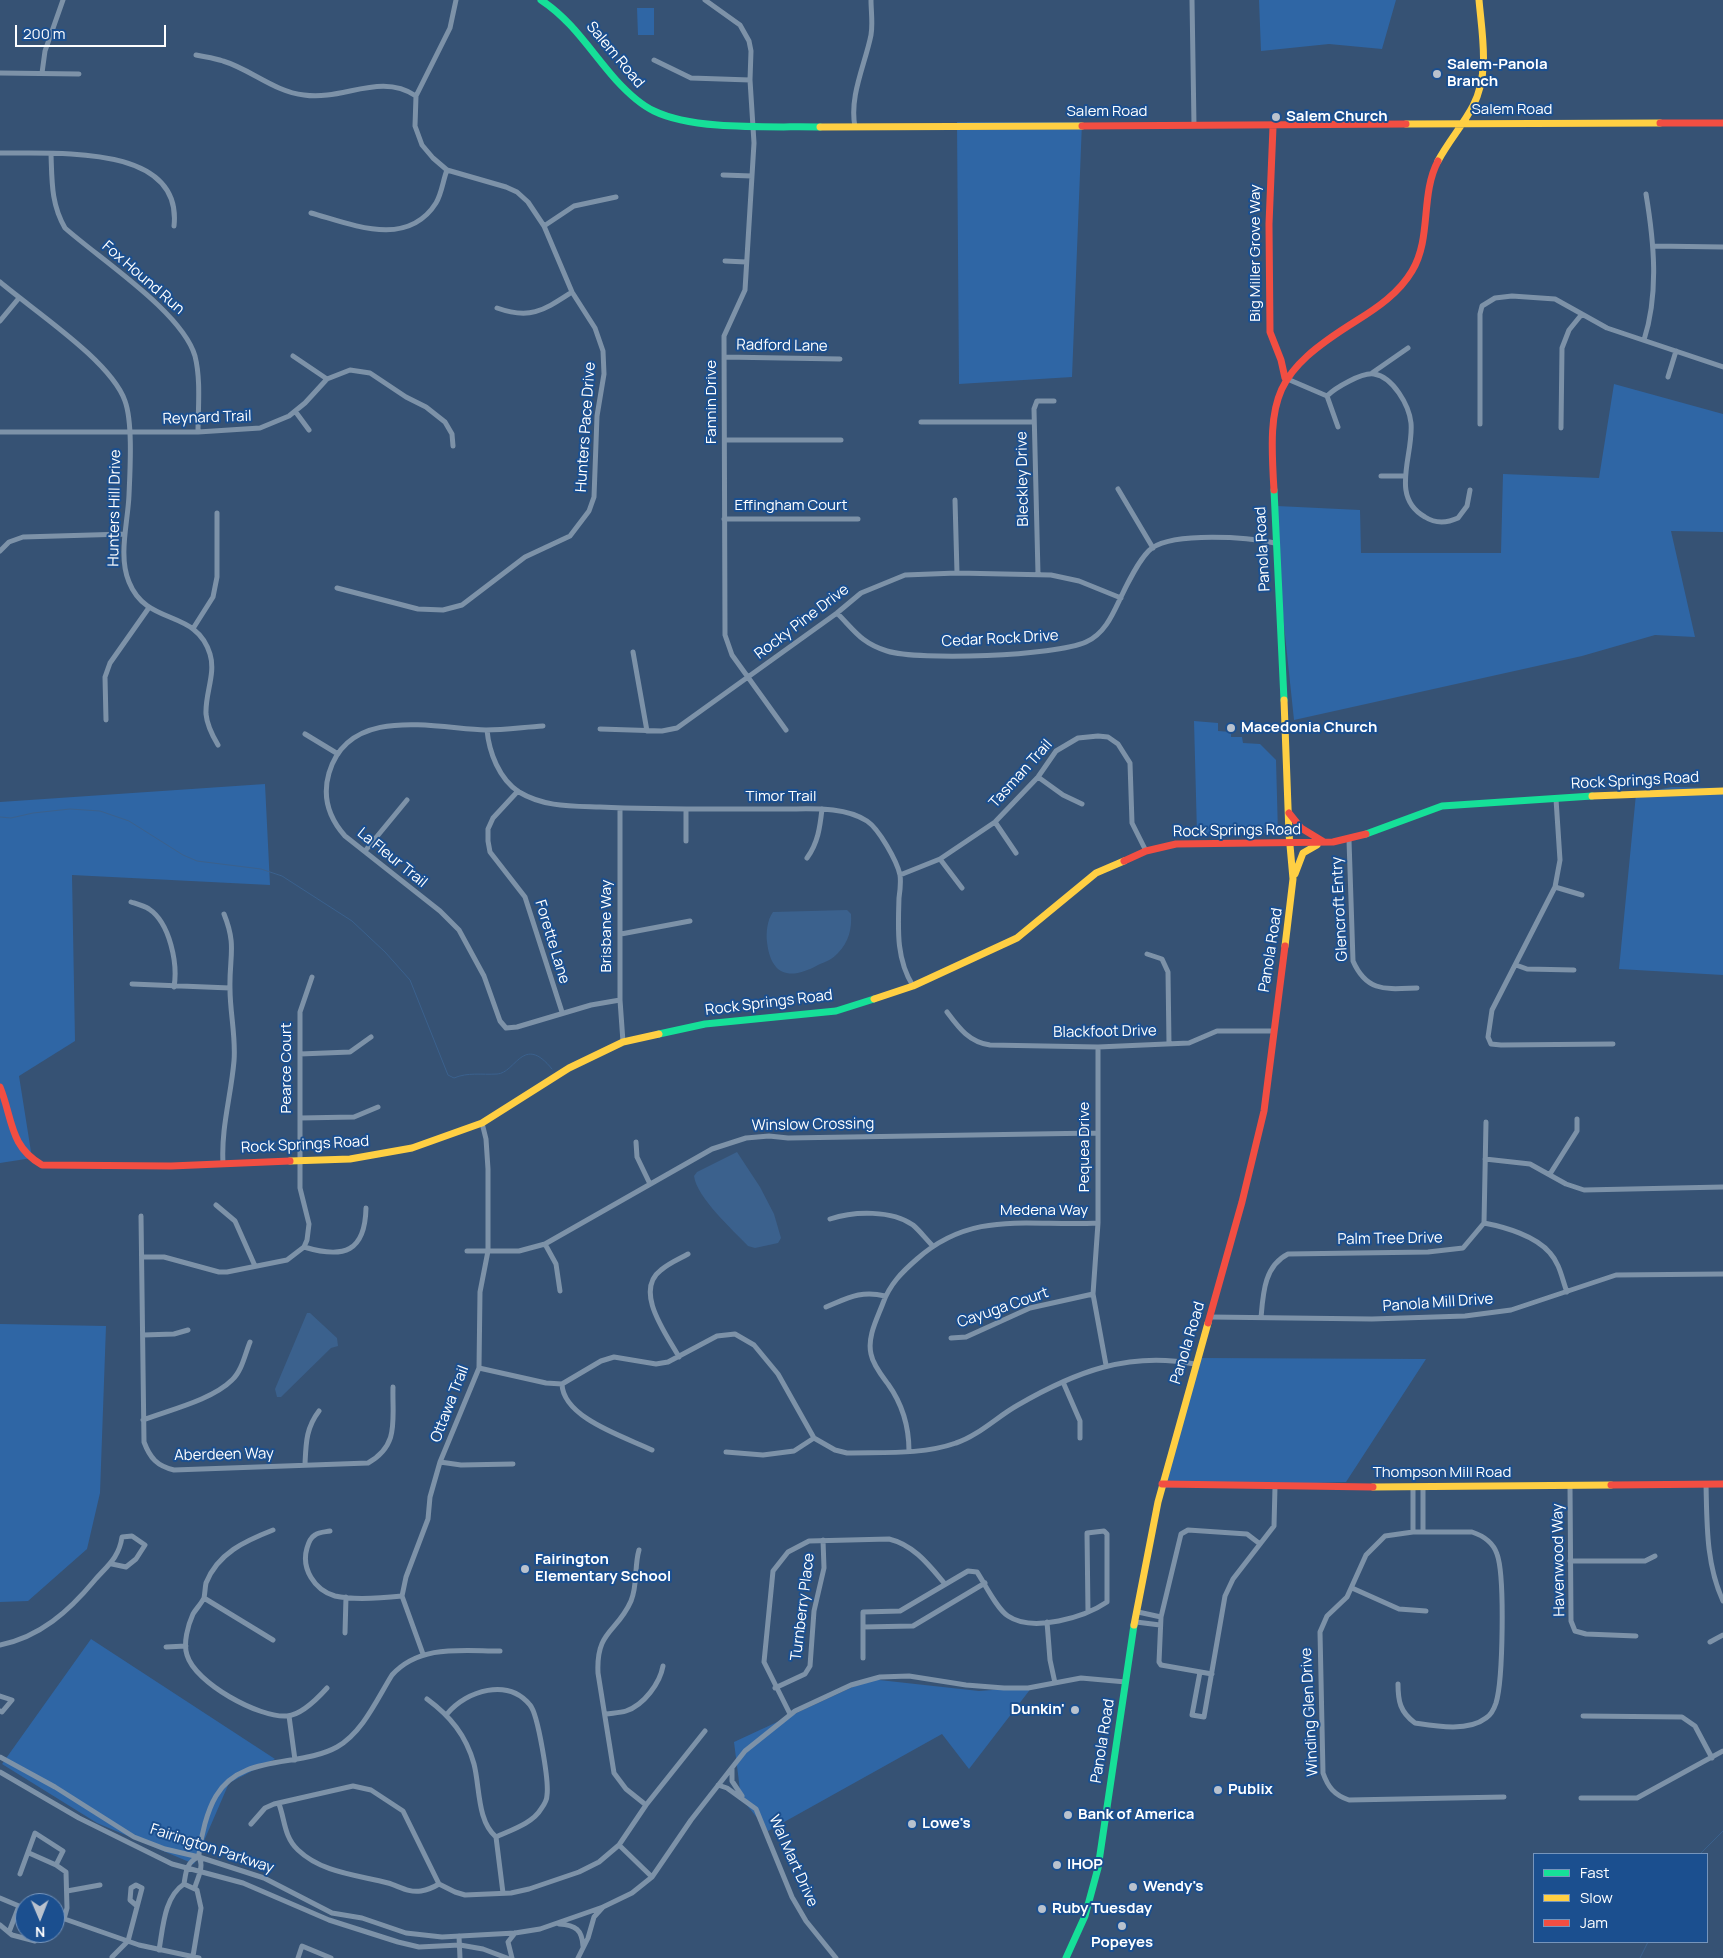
<!DOCTYPE html>
<html>
<head>
<meta charset="utf-8">
<style>
  body { margin:0 }
  #map { position:relative; width:1723px; height:1958px; overflow:hidden; background:#365274; font-family:Manrope,sans-serif }
  canvas { display:block }
  .legend { position:absolute; left:1533px; top:1853px; width:175px; height:90px; box-sizing:border-box; background:#1b4f8f; border:1px solid #7695bc; margin:0; padding:6px 9px; list-style:none; font-size:15px; color:#fff }
  .legend li { display:flex; align-items:center; gap:10px; height:25px }
  .legend b { width:25px; border:1px solid #7695bc }
  .north { position:absolute; left:15px; top:1893px; width:50px; height:50px; box-sizing:border-box; background:#1b4f8f; border:1px solid #7695bc; border-radius:50%; rotate:179deg; font-size:14px; font-weight:700; line-height:20px; text-align:center; color:#fff }
  .north::after { content:''; display:block; margin:auto; width:18px; height:22px; background:#b9c2ce; clip-path:polygon(50% 0,100% 100%,50% 72%,0 100%) }
  .scale { position:absolute; left:15px; top:25px; width:151px; height:22px; box-sizing:border-box; border:2px solid #fff; border-top:0; padding-left:6px; font-size:15px; line-height:18px; white-space:nowrap; color:#fff; -webkit-text-stroke:4px #1b4f8f; paint-order:stroke }
</style>
</head>
<body>
<div id="map">
<canvas width="1723" height="1958"></canvas>
<ul class="legend">
<li><b style="height:6px;background:#16e098"></b>Fast</li>
<li><b style="height:6px;background:#ffcf43"></b>Slow</li>
<li><b style="height:6px;background:#f24e42"></b>Jam</li>
</ul>
<div class="north">N</div>
<div class="scale">200 m</div>
</div>
<script>
const ctx = document.querySelector('canvas').getContext('2d');
ctx.lineJoin = 'round';
function fillPath(path, color) { ctx.fillStyle = color; ctx.fill(path, 'evenodd'); }
function stroke(path, color, width, dash) { ctx.strokeStyle = color; ctx.lineWidth = width; ctx.lineCap = dash ? 'butt' : 'round'; ctx.setLineDash(dash || []); ctx.stroke(path); }
function label(font, color, halo, rows, align = 'center') {
  ctx.font = font + ' Manrope,sans-serif'; ctx.lineWidth = 4; ctx.setLineDash([]); ctx.textBaseline = 'middle'; ctx.strokeStyle = halo; ctx.fillStyle = color; for (const [text, x, y, turn = 0] of rows) {
    ctx.save(); ctx.translate(x, y); ctx.rotate((+turn || 0) * Math.PI / 180); ctx.textAlign = isNaN(turn) ? turn : align; if (halo) ctx.strokeText(text, 0, 0); ctx.fillText(text, 0, 0); ctx.restore();
  }
}
const green = new Path2D(`
  M1259 0H1396L1382 49 1329 44 1261 51Z
  M637 8H654V35H638Z
  M957 122H1082L1072 377 959 384Z
  M1614 384 1723 414V532L1671 531 1695 637 1655 635 1582 656 1294 720 1275 540 1277 506 1360 510 1361 553H1501L1503 474 1599 478Z
  M1194 721 1218 723V731L1231 732V737H1242L1243 743 1260 744 1276 760 1278 833 1197 834Z
  M265 784 270 885 72 875 75 1041 19 1076 32 1158 0 1163V802Z
  M1672 787 1723 788V975L1619 969 1636 794Z
  M0 1324 106 1326 100 1493 87 1549 28 1601 0 1602Z
  M1199 1358 1426 1359 1346 1482 1162 1488Z
  M91 1639 275 1759 229 1783 194 1864 97 1823 2 1764Z
  M870 1679 979 1691 1032 1687 969 1769 942 1734 768 1831 741 1798 734 1742Z`);
const water = new Path2D(`
  M847 910 851 914C852 928 849 942 838 953 833 959 825 962 818 965 791 980 771 977 767 942 766 933 767 920 773 912Z
  M737 1152 760 1187 774 1214 781 1238 778 1243 755 1248 748 1246C733 1230 697 1198 694 1176L697 1172Z
  M307 1313H310L337 1338 338 1346 331 1348 281 1397H277L275 1389Z`);
const stream = new Path2D(`
  M0 817 11 818 33 813 70 809 100 811 129 821 183 855 197 861 261 869 282 876 352 921 385 952 410 980 448 1075 454 1078C468 1072 481 1075 497 1074 516 1073 523 1033 552 1069
  M1700 1854 1723 1831
  M1640 1958 1648 1942`);
const street = new Path2D(`
  M705 0 740 25 749 41 751 51 750 80 754 143 745 290 724 336 725 635 732 655 786 730
  M1192 0 1194 125
  M196 55C205 57 214 58 223 61 250 69 275 92 304 95 343 101 380 72 416 96
  M654 60 691 78 750 80
  M0 73 79 74
  M42 73 45 51 63 0
  M855 127C849 96 865 65 871 35 873 24 871 11 871 0
  M0 153C54 154 183 143 174 226
  M51 154C52 181 51 204 65 228 101 260 182 312 195 356 201 380 198 408 198 432
  M723 175 752 176
  M311 213C351 224 407 249 436 203 442 193 443 180 447 170
  M544 226 574 206 616 197
  M1653 246 1723 247
  M725 261 746 262
  M0 282C34 311 111 361 125 401 133 423 130 471 129 495 128 522 118 556 129 582 147 627 196 608 210 654 216 674 205 693 206 714 207 725 212 735 218 745
  M497 308C531 320 544 310 572 292
  M0 321 19 298
  M1644 340C1659 293 1654 242 1646 194
  M293 356 327 379
  M724 357 840 359
  M1372 373 1408 348
  M1668 377 1676 351
  M1285 378 1327 396
  M1327 396C1335 388 1362 372 1374 374 1393 377 1409 405 1411 423 1414 455 1389 497 1425 517 1436 524 1447 523 1458 518L1467 506 1470 490
  M1327 396 1338 427
  M295 411 309 430
  M921 422H1034
  M1480 424V314L1482 306 1495 298 1512 296 1555 299 1607 328 1723 367
  M1561 428 1562 348 1569 330 1582 314
  M0 432H198L260 428 289 416 305 403 327 379 350 370 370 373 406 397 426 407 445 422 452 434 453 446
  M725 440H841
  M1381 476H1405
  M1118 489 1153 548
  M955 500 957 573
  M724 519H858
  M0 551 9 542 23 537 125 534
  M1038 574 1034 409 1037 401H1054
  M337 588 418 609 443 610 462 605 525 557 570 536 589 511 594 497 597 416 604 374 603 351 595 328 572 292 544 226 528 202 517 192 506 187 447 170 433 158 422 145 415 126 416 96 450 28 456 0
  M837 613C854 630 861 643 887 651 919 661 1055 656 1086 642 1104 634 1112 616 1120 599 1126 586 1141 556 1152 548 1175 532 1248 537 1275 543
  M194 627 213 597 217 577V513
  M633 652 647 731
  M106 720 105 677 110 663 148 609
  M543 726C525 727 505 730 486 730 434 728 349 705 329 773 322 797 329 818 345 836L440 911 459 930 484 976 500 1021 506 1028 517 1027 591 1005 620 1000
  M600 729 662 731 677 728 837 613 861 593 905 575 957 573 1051 575 1079 581 1121 598
  M487 730C489 752 499 779 519 792 544 807 571 806 600 807 662 810 723 809 785 809 811 809 844 806 867 821 879 829 897 861 900 875 901 882 900 891 899 898 898 929 896 959 913 986
  M305 734 338 754
  M1038 777 1063 795 1082 804
  M518 791 493 818 488 829V841L490 852 525 897 562 1012
  M1556 799 1560 860 1555 887 1492 1010 1488 1037 1491 1044 1501 1045 1613 1044
  M620 809V1000L623 1042
  M995 822 1016 853
  M1349 840 1353 961C1367 993 1387 989 1417 988
  M686 841V811
  M365 851 407 800
  M807 858C818 843 820 827 822 809
  M940 859 962 888
  M900 875 940 859 995 822 1038 777 1056 751 1078 738 1098 736 1108 737 1118 744 1130 763 1132 823 1146 851
  M1555 887 1582 895
  M131 902C137 904 144 906 149 909 170 923 178 964 174 987
  M621 934 690 921
  M1147 954 1162 959 1168 972 1169 1044
  M1516 965 1527 969 1574 970
  M132 984 230 988
  M947 1012C959 1028 969 1042 990 1045L1098 1047 1189 1043 1217 1031H1273
  M1098 1047V1223L1093 1294 1106 1365
  M300 1054 350 1052 371 1037
  M300 1118 354 1117 378 1107
  M636 1142 637 1157 650 1184
  M1485 1159 1530 1164 1566 1184 1584 1190 1723 1187
  M223 1163C221 1128 231 1096 234 1061 236 1037 230 1013 230 989 229 957 237 946 224 914
  M1550 1174 1577 1131V1119
  M216 1205 235 1221 255 1266
  M141 1216 144 1442C150 1458 157 1466 174 1470L368 1463C400 1445 392 1420 393 1387
  M830 1219C854 1211 892 1210 913 1225 920 1231 926 1239 932 1245
  M1484 1223C1505 1227 1536 1236 1550 1253 1560 1264 1562 1279 1567 1292
  M545 1244 556 1264 560 1291
  M304 1247C344 1259 365 1252 366 1208
  M467 1251H519L545 1244 712 1149 746 1138 769 1136 788 1138 1097 1133
  M142 1257H164L219 1272H227L287 1260 304 1247 307 1240 309 1224 300 1188V1012L312 977
  M826 1307C848 1298 861 1290 885 1296
  M1210 1317 1372 1319 1465 1316 1511 1310 1616 1275 1723 1274
  M1261 1318C1263 1294 1264 1266 1288 1254L1428 1252 1463 1248 1484 1223 1486 1122
  M143 1335 174 1334 188 1330
  M951 1338 966 1337 1030 1308 1093 1294
  M679 1357C667 1335 633 1291 661 1270 669 1263 679 1259 688 1254
  M479 1368 546 1383 562 1384 601 1361 614 1357 656 1364 668 1362 717 1336 735 1334 754 1345 778 1374 814 1438 835 1450 847 1453C883 1452 922 1455 956 1443 978 1436 998 1416 1018 1405 1075 1372 1129 1351 1195 1364
  M1063 1382 1080 1421V1438
  M562 1384C563 1418 625 1437 652 1450
  M143 1420C169 1410 212 1400 232 1380 242 1371 245 1354 250 1342
  M909 1451C909 1426 903 1405 888 1384 882 1376 873 1365 871 1354 867 1337 877 1319 883 1303 890 1284 902 1272 917 1259 973 1209 1030 1227 1098 1223
  M726 1452 763 1455 794 1451 814 1438
  M440 1462 461 1465 513 1464
  M305 1464C306 1443 306 1428 319 1411
  M1706 1484C1707 1524 1706 1564 1723 1601
  M1570 1486 1571 1621 1575 1631 1586 1634 1636 1636
  M273 1530C245 1541 218 1553 206 1583 205 1588 205 1593 204 1598 201 1604 196 1609 193 1614 188 1625 183 1643 187 1655 195 1683 259 1718 287 1716 301 1715 318 1698 327 1688
  M330 1531C325 1532 319 1532 315 1535 310 1538 309 1542 307 1548 301 1568 314 1590 335 1596 352 1600 383 1598 402 1596
  M1413 1532V1488
  M1423 1532V1488
  M639 1550C634 1567 638 1584 631 1601 617 1633 596 1630 598 1673L614 1773 626 1789 646 1805
  M1570 1561H1645L1655 1556
  M1352 1588 1399 1609 1426 1611
  M204 1598 273 1640
  M1138 1612 1161 1617
  M1047 1622 1050 1660 1055 1683
  M1136 1622 1160 1625
  M863 1627 913 1626 985 1583
  M345 1633 346 1597
  M1710 1642 1723 1635
  M0 1645C40 1637 69 1611 94 1581 107 1566 119 1558 122 1537L132 1536 145 1545 136 1559 126 1567 112 1564
  M166 1647 186 1646
  M423 1654 402 1596 406 1577 428 1519 430 1497 440 1462 479 1368 480 1292 488 1251V1169L486 1139 482 1123
  M863 1658V1612L900 1611 968 1571 977 1572C985 1584 997 1609 1008 1616 1033 1633 1085 1617 1107 1602V1534L1104 1531 1087 1533 1088 1612
  M1200 1672 1192 1715 1204 1717 1225 1596 1233 1579 1274 1526 1275 1487
  M1212 1674 1161 1665 1159 1662 1161 1617 1181 1534 1188 1530 1247 1534 1260 1544
  M1398 1684C1398 1701 1400 1712 1415 1723 1435 1726 1468 1732 1486 1718 1491 1715 1494 1709 1496 1703 1503 1680 1505 1576 1497 1554 1493 1542 1484 1536 1472 1532H1413L1385 1536 1366 1555 1347 1597 1327 1616 1320 1632 1323 1773C1328 1787 1334 1795 1349 1800L1504 1797
  M775 1688 805 1674 810 1666 814 1611 824 1568 823 1540
  M0 1696 12 1700 2 1712 0 1711
  M427 1699C450 1716 466 1735 474 1764 480 1787 477 1821 496 1837L503 1893
  M447 1714C467 1690 508 1678 530 1705 538 1714 549 1781 547 1795 547 1799 544 1805 541 1809 533 1823 511 1830 496 1837
  M606 1714C612 1713 620 1713 626 1711 644 1705 660 1683 663 1666
  M790 1714 764 1662 773 1571 788 1552 809 1541 889 1539C914 1545 929 1565 945 1584
  M289 1716 295 1760
  M1583 1716 1682 1717 1695 1726 1712 1758
  M0 1757 55 1787 134 1837 165 1849 199 1857 264 1878 332 1913 362 1918 406 1933 442 1937 515 1933 540 1929 603 1907
  M732 1768V1781L742 1796
  M0 1772 79 1818 172 1864 243 1883 329 1920 398 1942 419 1947 460 1945 483 1949 507 1958
  M718 1785 727 1788 756 1809 792 1897 806 1921 836 1958
  M1581 1798H1637L1723 1751
  M279 1804C285 1820 284 1837 298 1850 322 1873 358 1875 388 1883 399 1886 408 1893 421 1891 427 1890 434 1887 439 1884
  M251 1824 265 1808 274 1804 353 1786 371 1790 403 1811 439 1884 455 1892 465 1895 511 1893 529 1889 579 1872 599 1862 619 1845 646 1805 705 1731
  M619 1845 652 1877
  M29 1853 56 1865 66 1872 67 1908 64 1919
  M20 1874 35 1833 63 1851 56 1865
  M184 1884C186 1872 186 1863 198 1857
  M195 1887C197 1880 201 1873 201 1865 201 1861 199 1858 199 1854 201 1836 207 1811 216 1796 241 1753 299 1768 337 1747 363 1732 377 1699 392 1675 420 1644 463 1651 500 1651
  M67 1891 100 1885
  M0 1898 19 1906 9 1932
  M55 1920 59 1917 139 1945 199 1958
  M559 1924C576 1925 582 1930 583 1946
  M0 1925 12 1935 35 1941 43 1933
  M459 1936 460 1958
  M159 1950C163 1928 164 1897 184 1884L197 1890 201 1908 193 1956
  M112 1957 128 1941 142 1888 136 1885 131 1888 130 1900 137 1906
  M298 1958 302 1946 331 1958
  M512 1958 508 1942 515 1933
  M578 1958 588 1938 594 1917 603 1907 632 1893 652 1877 691 1820 745 1751 795 1711 851 1685 880 1677 909 1676 966 1685 1004 1688H1028L1081 1678 1126 1682`);
const fast = new Path2D(`
  M541 0C573 21 591 52 616 80 627 92 639 104 654 111 695 131 773 126 820 127
  M1274 490 1284 700
  M1366 834 1442 806 1592 796
  M659 1034 705 1024 836 1011 874 999
  M1066 1958 1085 1916 1098 1868 1134 1625`);
const slow = new Path2D(`
  M1406 124 1660 123
  M820 127 1082 126
  M1438 161C1448 142 1463 125 1473 106 1490 73 1482 35 1479 0
  M1284 700 1289 834 1293 879 1285 946
  M1592 796 1723 791
  M1295 874 1303 853 1317 845
  M874 999 913 986 1017 938 1096 873 1124 861
  M290 1161 350 1159 412 1148 482 1123 569 1068 623 1042 659 1034
  M1373 1487 1611 1485
  M1134 1625 1158 1502 1208 1323`);
const jam = new Path2D(`
  M1660 123H1723
  M1082 126 1406 124
  M1273 127 1269 224 1270 332 1281 360 1285 378
  M1274 490C1268 395 1273 373 1356 321 1377 308 1399 293 1412 271 1432 238 1420 195 1438 161
  M1289 813 1301 828 1324 842
  M1124 861 1146 851 1176 844 1333 842 1366 834
  M0 1087C13 1119 9 1146 42 1165L171 1166 290 1161
  M1208 1323 1242 1202 1264 1111 1285 946
  M1162 1484 1373 1487
  M1611 1485 1723 1484`);
const markers = [
  [1437,74,5,"#b9c2ce"],
  [1276,117,5,"#b9c2ce"],
  [1231,728,5,"#b9c2ce"],
  [525,1569,5,"#b9c2ce"],
  [1075,1710,5,"#b9c2ce"],
  [1218,1790,5,"#b9c2ce"],
  [1068,1815,5,"#b9c2ce"],
  [912,1824,5,"#b9c2ce"],
  [1057,1865,5,"#b9c2ce"],
  [1133,1887,5,"#b9c2ce"],
  [1042,1909,5,"#b9c2ce"],
  [1122,1926,5,"#b9c2ce"]
];
const streetNames = [
  ["Salem Road",615,55,50],
  ["Salem Road",1512,110],
  ["Salem Road",1107,112],
  ["Big Miller Grove Way",1256,253,-90],
  ["Fox Hound Run",143,278,41],
  ["Radford Lane",782,346,1],
  ["Fannin Drive",712,402,-90],
  ["Reynard Trail",207,418,-2],
  ["Hunters Pace Drive",586,427,-86],
  ["Bleckley Drive",1023,479,-91],
  ["Effingham Court",791,506],
  ["Hunters Hill Drive",115,508,-89],
  ["Panola Road",1263,549,-93],
  ["Rocky Pine Drive",802,622,-37],
  ["Cedar Rock Drive",1000,639,-3],
  ["Tasman Trail",1021,774,-48],
  ["Rock Springs Road",1635,781,-3],
  ["Timor Trail",781,797],
  ["Rock Springs Road",1237,831,-1],
  ["La Fleur Trail",392,858,39],
  ["Glencroft Entry",1340,909,-93],
  ["Brisbane Way",607,926,-90],
  ["Forette Lane",552,942,73],
  ["Panola Road",1271,950,-81],
  ["Rock Springs Road",769,1003,-7],
  ["Blackfoot Drive",1105,1032,-1],
  ["Pearce Court",287,1068,-90],
  ["Winslow Crossing",813,1125,-1],
  ["Rock Springs Road",305,1145,-3],
  ["Pequea Drive",1085,1147,-90],
  ["Medena Way",1044,1211],
  ["Palm Tree Drive",1390,1239,-1],
  ["Panola Mill Drive",1438,1303,-4],
  ["Cayuga Court",1003,1308,-19],
  ["Panola Road",1188,1343,-73],
  ["Ottawa Trail",450,1404,-69],
  ["Aberdeen Way",224,1455,-1],
  ["Thompson Mill Road",1442,1473],
  ["Havenwood Way",1559,1560,-91],
  ["Turnberry Place",803,1607,-83],
  ["Winding Glen Drive",1310,1712,-93],
  ["Panola Road",1103,1741,-81],
  ["Fairington Parkway",212,1849,18],
  ["Wal Mart Drive",793,1861,66]
];
const poiNames = [
  ["Salem-Panola",1447,65],
  ["Branch",1447,82],
  ["Salem Church",1286,117],
  ["Macedonia Church",1241,728],
  ["Fairington",535,1560],
  ["Elementary School",535,1577],
  ["Dunkin'",1065,1710,"right"],
  ["Publix",1228,1790],
  ["Bank of America",1078,1815],
  ["Lowe's",922,1824],
  ["IHOP",1067,1865],
  ["Wendy's",1143,1887],
  ["Ruby Tuesday",1052,1909],
  ["Popeyes",1122,1943,"center"]
];
fillPath(green, '#2f66a5');
fillPath(water, '#3b618d');
stroke(stream, '#3b618d', 1);
stroke(street, '#7d92a8', 5);
stroke(fast, '#16e098', 7);
stroke(slow, '#ffcf43', 7);
stroke(jam, '#f24e42', 7);
for (const [x, y, r, color] of markers) { const dot = new Path2D(); dot.arc(x, y, r, 0, 2 * Math.PI); ctx.fillStyle = color; ctx.fill(dot); stroke(dot, '#1b4f8f', 2); }
label('15px', '#fff', '#1b4f8f', streetNames);
label('bold 15px', '#fff', '#1b4f8f', poiNames, 'left');
</script>
</body>
</html>
